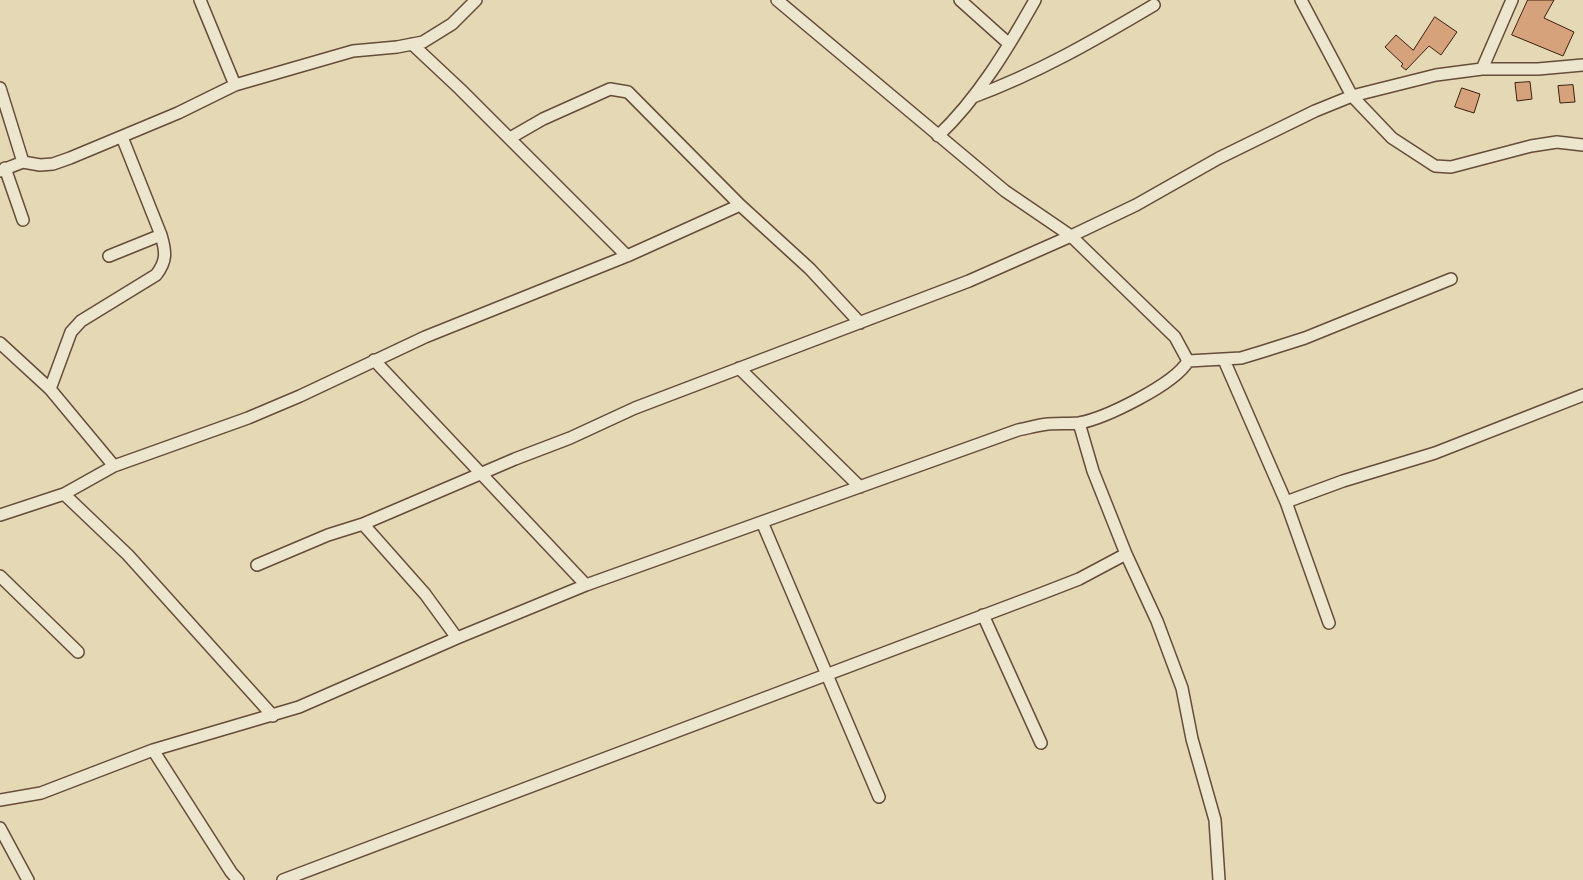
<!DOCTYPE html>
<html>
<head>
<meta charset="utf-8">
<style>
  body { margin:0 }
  canvas { display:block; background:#e4d8b5 }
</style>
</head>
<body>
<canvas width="1583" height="880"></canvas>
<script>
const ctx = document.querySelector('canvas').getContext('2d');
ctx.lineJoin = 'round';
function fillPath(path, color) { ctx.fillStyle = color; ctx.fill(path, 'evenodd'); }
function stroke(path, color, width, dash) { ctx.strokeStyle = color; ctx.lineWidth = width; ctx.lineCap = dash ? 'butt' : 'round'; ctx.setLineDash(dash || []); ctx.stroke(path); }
const building = new Path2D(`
  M1528 0H1554L1544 18 1574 32 1563 56 1512 35Z
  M1435 17 1457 32 1441 55 1429 46 1406 70 1401 66 1403 64 1385 47 1396 35 1413 50Z
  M1530 82 1532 99 1517 101 1515 83Z
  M1573 85 1575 102 1560 103 1558 86Z
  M1462 88 1480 94 1474 113 1455 107Z`);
const street = new Path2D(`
  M200 0 235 85
  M777 0 1005 191 1071 236 1175 337 1188 361
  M960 0 1008 43
  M1301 0 1352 96 1392 138 1435 166 1451 167 1531 146 1557 142 1583 145
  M412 44 460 89 627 256
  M1482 69H1538L1583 65
  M0 88 23 162
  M973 97C1038 73 1095 40 1154 5
  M938 136C978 98 1008 48 1035 0
  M510 138 543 119 610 89 628 92 740 205 810 269 860 323
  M5 168 23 220
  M0 171 23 162 40 165 53 164 70 158 178 113 235 85 353 51 397 47 423 42 452 24 476 0
  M109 256 161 235
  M0 343 50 389 114 466 64 494
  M374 360 586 585
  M1224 360 1286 502 1343 481 1435 453 1583 395
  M739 368 860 487
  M50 389 71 332 81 321 156 275C167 261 166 252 161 235L122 137
  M114 466 248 418 300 396 425 337 627 256 740 205
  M1286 502 1329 623
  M0 515 64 494 128 555 273 716
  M762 522 879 797
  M363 524 515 459 570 438 635 408 969 281 1071 236 1136 205 1219 158 1315 111 1352 96 1436 75 1482 69 1512 0
  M1126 554 1157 621 1182 688 1192 739 1215 820 1219 880
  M0 576 78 652
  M983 615 1041 743
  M457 638 586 585 1018 430C1028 428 1038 425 1048 424 1058 423 1069 424 1079 423 1106 418 1175 384 1188 361L1241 358 1261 352 1305 338 1451 279
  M153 750 231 872 238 880
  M0 800 41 793 153 750 299 707 457 638 425 594 363 524 328 535 257 565
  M0 828 28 880
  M283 880 1043 593 1079 579 1126 554 1093 471 1079 423`);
fillPath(building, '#d6a27b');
stroke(building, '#3c1e10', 1);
stroke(street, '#664c39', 14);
stroke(street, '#ede6cf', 11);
</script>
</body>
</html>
